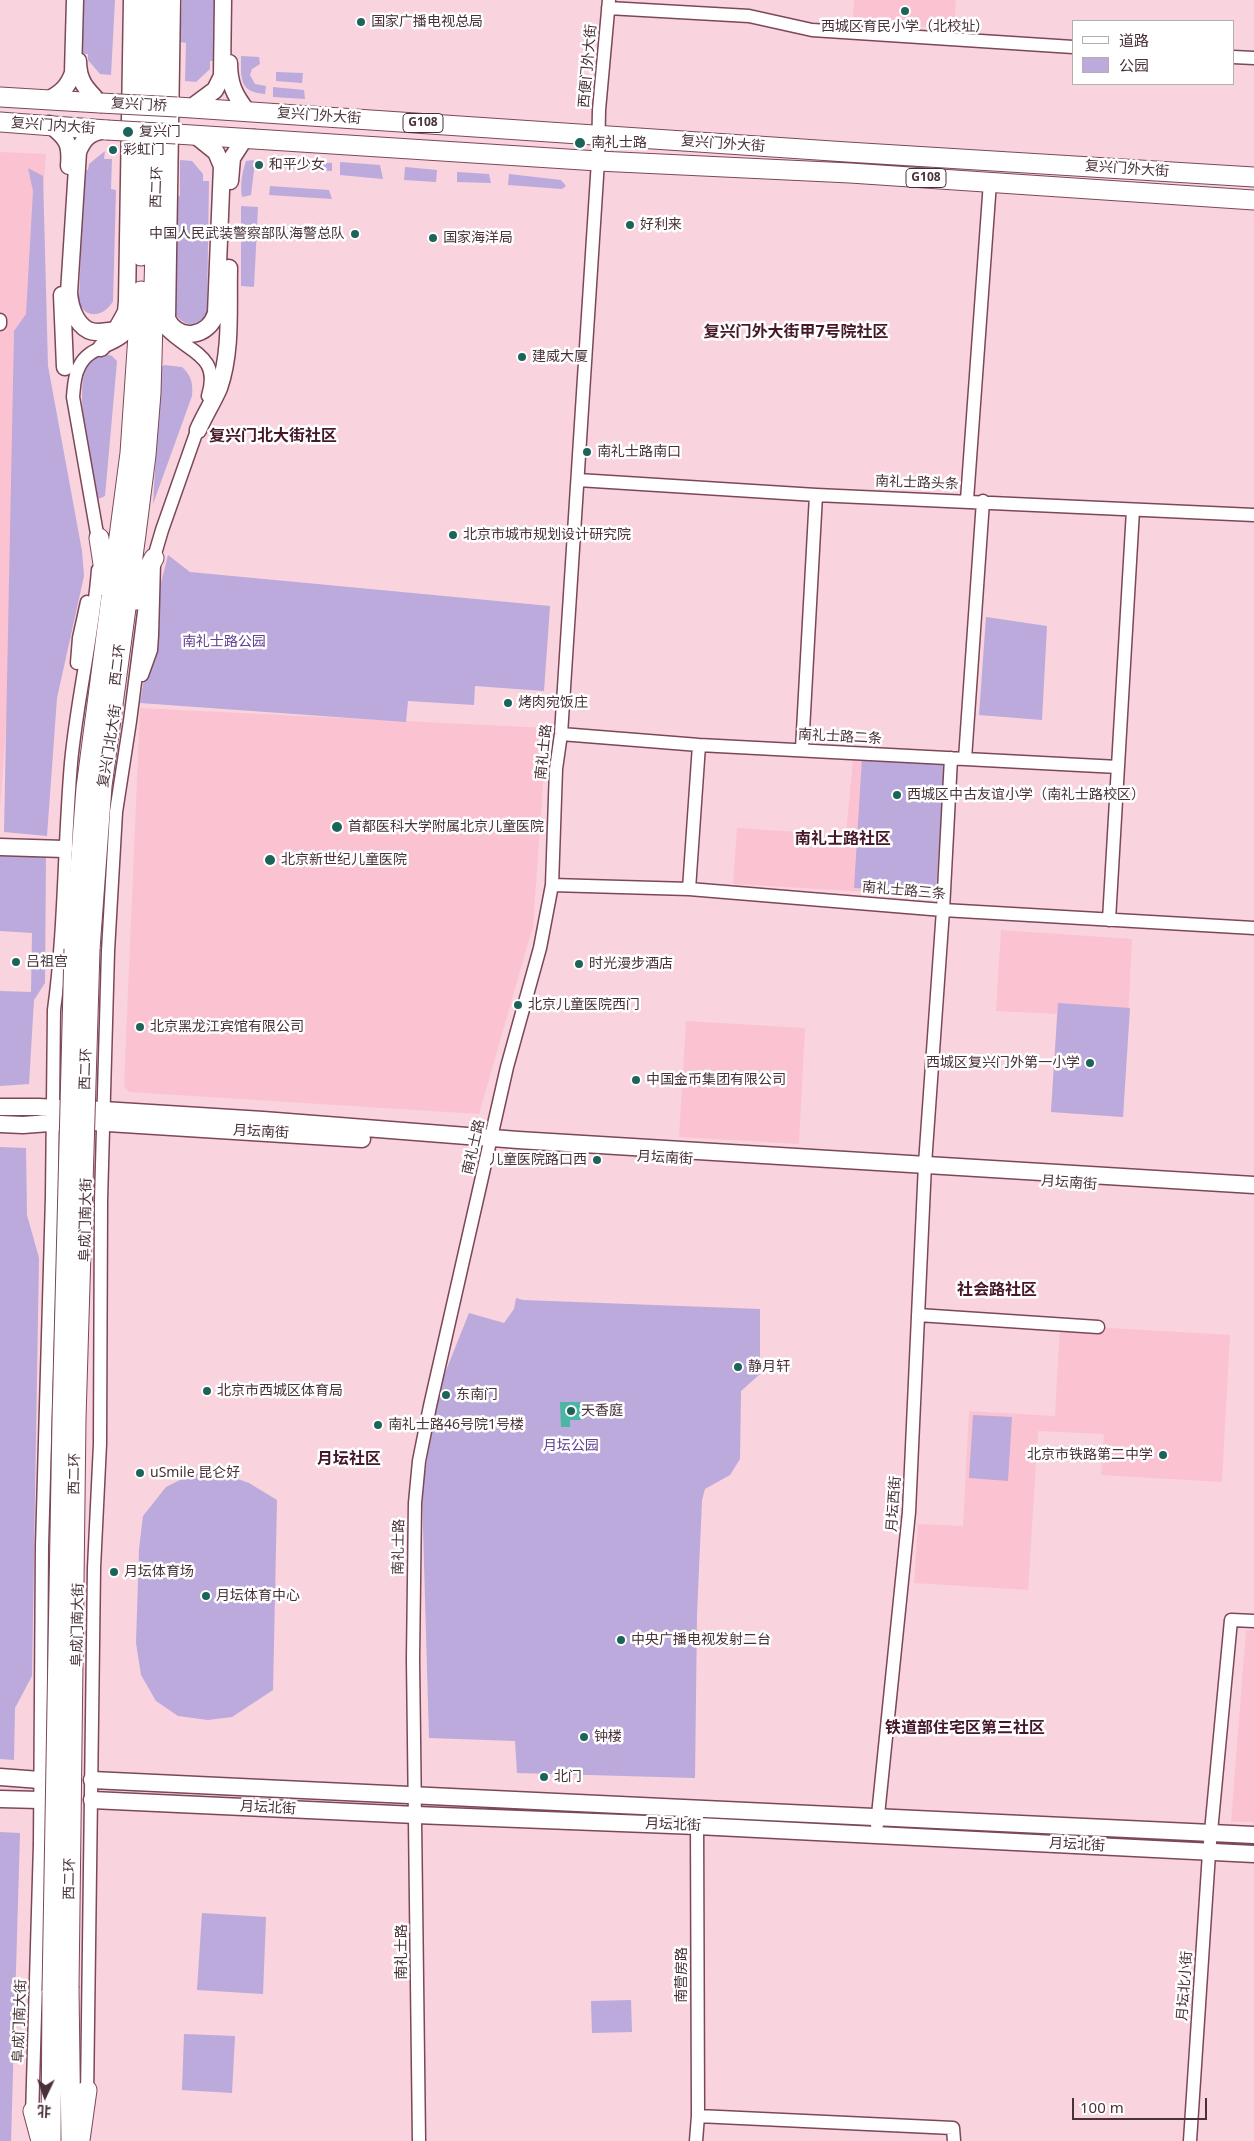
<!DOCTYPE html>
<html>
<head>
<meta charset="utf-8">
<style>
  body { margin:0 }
  #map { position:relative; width:1254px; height:2141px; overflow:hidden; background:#f9d3dd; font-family:"Noto Sans","Noto Sans SC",sans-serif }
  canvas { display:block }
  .legend { position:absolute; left:1072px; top:20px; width:162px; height:65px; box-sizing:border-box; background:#fff; border:1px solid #b6adaf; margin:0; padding:6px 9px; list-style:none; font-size:15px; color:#493138 }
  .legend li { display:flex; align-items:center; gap:10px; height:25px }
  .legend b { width:25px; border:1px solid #b6adaf }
  .north { position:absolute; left:20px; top:2071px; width:50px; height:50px; -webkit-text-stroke:4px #fff; paint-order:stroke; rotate:183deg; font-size:14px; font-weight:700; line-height:20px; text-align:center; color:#493138 }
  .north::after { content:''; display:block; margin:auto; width:18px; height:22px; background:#493138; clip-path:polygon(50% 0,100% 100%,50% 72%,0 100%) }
  .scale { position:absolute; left:1072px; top:2098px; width:135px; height:22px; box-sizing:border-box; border:2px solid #493138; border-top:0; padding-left:6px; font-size:15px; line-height:18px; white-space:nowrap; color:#493138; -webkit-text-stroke:4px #fff; paint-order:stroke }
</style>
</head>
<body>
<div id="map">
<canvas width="1254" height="2141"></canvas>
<ul class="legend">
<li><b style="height:6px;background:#fff"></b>道路</li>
<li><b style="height:14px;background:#bbaadb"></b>公园</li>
</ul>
<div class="north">北</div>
<div class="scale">100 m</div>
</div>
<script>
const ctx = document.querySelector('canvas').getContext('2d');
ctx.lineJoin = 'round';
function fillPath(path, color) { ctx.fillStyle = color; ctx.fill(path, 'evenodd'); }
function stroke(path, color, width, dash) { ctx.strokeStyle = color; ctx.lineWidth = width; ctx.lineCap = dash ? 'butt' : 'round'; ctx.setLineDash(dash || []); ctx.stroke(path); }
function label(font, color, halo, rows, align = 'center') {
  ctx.font = font + ' "Noto Sans","Noto Sans SC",sans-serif'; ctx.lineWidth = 5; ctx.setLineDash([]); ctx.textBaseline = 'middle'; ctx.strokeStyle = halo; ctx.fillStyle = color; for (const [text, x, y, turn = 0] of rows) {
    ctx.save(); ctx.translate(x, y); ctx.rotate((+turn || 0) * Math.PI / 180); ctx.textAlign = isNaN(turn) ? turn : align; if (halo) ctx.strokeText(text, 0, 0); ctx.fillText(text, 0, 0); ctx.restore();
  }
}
const built = new Path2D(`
  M854 0H956L954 29 853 22Z
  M0 152 46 154 0 811Z
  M140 708 547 728 533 926 479 1114 129 1092 124 1086Z
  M853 760 946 762 937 896 733 884 737 828 846 835Z
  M1001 930 1132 939 1123 1117 1051 1112 1057 1014 996 1011Z
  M686 1021 805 1028 799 1144 679 1137Z
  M1060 1325 1230 1335 1222 1482 1101 1475 1104 1434 1038 1431 1028 1590 914 1583 918 1524 963 1526 969 1411 1055 1416Z
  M1246 1630H1254V1822H1231Z`);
const green = new Path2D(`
  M84 0H115L111 75 100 74 88 60V54H82Z
  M182 0H216L214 61H210V69L196 82 185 81 186 43 180 42Z
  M241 56 259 57 260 64 252 69 250 75 255 84 266 86 265 94C239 92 241 79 241 56Z
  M276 72 303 73 302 83 276 81Z
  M273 87 304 90 305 99 273 97Z
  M105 151 104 159H112L111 189 116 190 113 301C105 317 84 320 79 301L84 170H88L89 164Z
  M271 159 332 163V171L270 167Z
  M180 160 192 161 203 174V181H209L207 313C201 330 183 327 175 313L176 197 180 196Z
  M253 160 256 164 254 170 251 195 242 197C240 185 242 173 246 161Z
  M340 162 380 165 383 179 340 175Z
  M405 167 437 170 436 182 404 180Z
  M28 168 43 176 48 366 82 551 84 576 57 698 47 836 4 832 14 331 26 314 33 191Z
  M457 172 489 174 491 183 457 182Z
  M509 174 561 180 566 186 562 189 508 185Z
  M270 186 329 190 332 199 269 195Z
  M241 206 258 207 254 287 241 286Z
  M106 354 112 356 117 361 105 496 98 499C93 470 71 387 89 364 94 359 100 357 106 354Z
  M164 365 182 367C192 376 193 384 192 396L153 504 161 368Z
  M168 555 190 572 550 606 544 691 475 686 474 705 408 701 406 722 140 703 158 595Z
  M986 617 1047 626 1042 720 979 715Z
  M862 758 944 763 936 893 854 888Z
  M0 852 46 853 45 983 34 1000 29 1084 0 1086V991L31 992 32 933 0 931Z
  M1058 1003 1130 1008 1123 1117 1051 1112Z
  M0 1147 26 1148 27 1215 39 1258 32 1676 15 1708 14 1760 0 1759Z
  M516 1298 523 1300 760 1309V1374L741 1391 740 1459 730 1475 705 1489 702 1500 697 1614 695 1778 517 1773 515 1741 429 1738 422 1493 437 1393 469 1313 504 1323 514 1309Z
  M973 1415 1012 1417 1008 1481 969 1478Z
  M221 1473 249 1483 277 1500 273 1690 232 1717 208 1720 178 1716 156 1701 141 1675 136 1643 139 1549 143 1516 166 1487 192 1474Z
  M0 1832 20 1833 11 2141H0Z
  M202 1913 266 1917 263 1994 197 1990Z
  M631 2000 632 2032 592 2033 591 2001Z
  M184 2034 235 2036 232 2093 182 2090Z`);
const water = new Path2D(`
  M560 1402H581V1420H570V1427H561Z`);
const minor = new Path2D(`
  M608 8 749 16 812 30 1073 47
  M1233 57 1254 58
  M0 324V320
  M165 328C188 353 221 354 208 396
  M578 480 816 495 1254 515
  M967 500 990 182
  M99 545 73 397C74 387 74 376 79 367 91 341 123 351 136 318
  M152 564 162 530 200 422
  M77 663 79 638 87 602
  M142 675 151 650 152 635 154 562
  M561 734 699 745 1118 767
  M802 749 816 495
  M965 759 983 501
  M552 885 689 889 943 910 1254 928
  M689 889 699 745
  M1109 920 1133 510
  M918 1315 1098 1327
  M877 1825 909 1512 925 1164 943 910 951 758
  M87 2096 94 1568 100 1444 101 1200 108 951 116 812 130 721 147 589
  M698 2116 953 2128 954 2141
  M32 2117 40 1844 42 1546 52 1197 54 1010C65 929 64 845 71 763 77 698 93 635 98 570
  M419 2141 413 1659 415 1503 419 1461 430 1406 507 1067 540 948 552 885 556 769 561 734 598 161 599 110 609 0
  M696 2141 698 2116 697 1818
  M1190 2141 1209 1853 1231 1620 1254 1621`);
const major = new Path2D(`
  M172 0 167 319C179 342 209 337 216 313L222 166 216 152 195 135
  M78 61C78 81 86 89 100 103
  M229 63C229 83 234 95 247 111
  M48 100C61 93 68 87 73 73L75 0
  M192 107 215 90 222 76 223 0
  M49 124C67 138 71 143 69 166
  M105 130C90 133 84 137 78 152L69 293C70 306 75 323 88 330 96 334 108 331 116 330L126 312 127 301 132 0
  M230 181 232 158 243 141 254 138
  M62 295 65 367
  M101 348 116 330
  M198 430C204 416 213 402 219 388 232 351 228 307 229 268
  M0 847 64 849
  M0 1107H38L103 1110 263 1120 518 1140 1254 1185
  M0 1124 23 1125 76 1121 362 1139
  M0 1777 40 1780
  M92 1780 1254 1835
  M0 1799 40 1800
  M92 1800 416 1815 697 1826 1254 1854`);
const highway = new Path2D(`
  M0 97 100 103
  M177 107 847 152 1254 177
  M0 122 107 130
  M176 134 598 161 850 173 1254 200
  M141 256 146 0
  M99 538 103 564 105 586
  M137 600 142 580 154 558
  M74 949 86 788 130 453 141 291
  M90 949 102 786 136 534 146 455 151 393 162 0
  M69 1988 71 2141
  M33 2111 41 2141
  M80 2140 87 2090
  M51 2141 52 1991`);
const highwayBridge = new Path2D(`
  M100 103 177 107
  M107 130 176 134
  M69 1988 76 1419 90 949
  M52 1991 62 1420 74 949`);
const markers = [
  [905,11,5,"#1c6459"],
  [361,22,5,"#1c6459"],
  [128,132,6,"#1c6459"],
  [580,143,6,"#1c6459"],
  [113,150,5,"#1c6459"],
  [259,165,5,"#1c6459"],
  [630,225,5,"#1c6459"],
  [355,234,5,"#1c6459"],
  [433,238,5,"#1c6459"],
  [522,357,5,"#1c6459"],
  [587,452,5,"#1c6459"],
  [453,535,5,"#1c6459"],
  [508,703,5,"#1c6459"],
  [897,795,5,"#1c6459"],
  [337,827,6,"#1c6459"],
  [270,860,6,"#1c6459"],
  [16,962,5,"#1c6459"],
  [579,964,5,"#1c6459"],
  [518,1005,5,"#1c6459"],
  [140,1027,5,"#1c6459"],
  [1090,1063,5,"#1c6459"],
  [636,1080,5,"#1c6459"],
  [597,1160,5,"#1c6459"],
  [738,1367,5,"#1c6459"],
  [207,1391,5,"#1c6459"],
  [446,1395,5,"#1c6459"],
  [571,1411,5,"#1c6459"],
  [378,1425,5,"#1c6459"],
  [1163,1455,5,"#1c6459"],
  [140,1473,5,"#1c6459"],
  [114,1572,5,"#1c6459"],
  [206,1596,5,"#1c6459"],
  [621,1640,5,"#1c6459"],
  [584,1737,5,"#1c6459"],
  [544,1777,5,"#1c6459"]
];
const shields = [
  [423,123,40],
  [926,178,40]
];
const shieldNames = [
  ["G108",423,123],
  ["G108",926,178]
];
const poiNames = [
  ["国家广播电视总局",371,22],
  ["西城区育民小学（北校址）",905,27,"center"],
  ["复兴门",139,132],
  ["南礼士路",591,143],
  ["彩虹门",123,150],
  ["和平少女",269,165],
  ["好利来",640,225],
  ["中国人民武装警察部队海警总队",345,234,"right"],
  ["国家海洋局",443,238],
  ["建威大厦",532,357],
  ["南礼士路南口",597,452],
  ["北京市城市规划设计研究院",463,535],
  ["烤肉宛饭庄",518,703],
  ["西城区中古友谊小学（南礼士路校区）",907,795],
  ["首都医科大学附属北京儿童医院",348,827],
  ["北京新世纪儿童医院",281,860],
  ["吕祖宫",26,962],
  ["时光漫步酒店",589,964],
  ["北京儿童医院西门",528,1005],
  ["北京黑龙江宾馆有限公司",150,1027],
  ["西城区复兴门外第一小学",1080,1063,"right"],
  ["中国金币集团有限公司",646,1080],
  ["儿童医院路口西",587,1160,"right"],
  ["静月轩",748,1367],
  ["北京市西城区体育局",217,1391],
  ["东南门",456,1395],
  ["天香庭",581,1411],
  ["南礼士路46号院1号楼",388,1425],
  ["北京市铁路第二中学",1153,1455,"right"],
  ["uSmile 昆仑好",150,1473],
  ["月坛体育场",124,1572],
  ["月坛体育中心",216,1596],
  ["中央广播电视发射二台",631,1640],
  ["钟楼",594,1737],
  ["北门",554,1777]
];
const streetNames = [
  ["西便门外大街",588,66,-85],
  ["复兴门桥",139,105,3],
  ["复兴门外大街",319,116,4],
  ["复兴门内大街",53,126,4],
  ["复兴门外大街",723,144,4],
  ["复兴门外大街",1127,169,4],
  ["西二环",157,187,-88],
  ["南礼士路头条",917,483,2],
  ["西二环",118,665,-83],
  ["南礼士路二条",840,737,3],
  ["复兴门北大街",110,746,-81],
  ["南礼士路",544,752,-84],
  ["南礼士路三条",904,891,5],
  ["西二环",86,1069,-88],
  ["月坛南街",261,1132,3],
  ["南礼士路",474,1147,-77],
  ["月坛南街",665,1158,3],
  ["月坛南街",1069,1183,4],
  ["阜成门南大街",86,1220,-89],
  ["西二环",75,1474,-89],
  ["月坛西街",894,1504,-86],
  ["南礼士路",399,1547,-89],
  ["阜成门南大街",78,1625,-89],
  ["月坛北街",268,1808,3],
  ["月坛北街",673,1825,2],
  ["月坛北街",1077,1845,3],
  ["西二环",70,1879,-89],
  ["南礼士路",402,1952,-90],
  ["南营房路",682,1975,-90],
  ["月坛北小街",1185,1986,-86],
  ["阜成门南大街",20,2021,-88]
];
const parkNames = [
  ["南礼士路公园",224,642],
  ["月坛公园",571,1446]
];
const quarterNames = [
  ["复兴门外大街甲7号院社区",796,332],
  ["复兴门北大街社区",273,436],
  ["南礼士路社区",843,839],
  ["社会路社区",997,1290],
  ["月坛社区",349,1459],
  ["铁道部住宅区第三社区",965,1728]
];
fillPath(built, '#fbc3d2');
fillPath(green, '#bbaadb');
fillPath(water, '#4bb6a4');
stroke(minor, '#7c4858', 15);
stroke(major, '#7c4858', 19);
stroke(highway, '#7c4858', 21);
stroke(minor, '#fff', 12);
stroke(major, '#fff', 16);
stroke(highway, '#fff', 19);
stroke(highwayBridge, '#7c4858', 21, []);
stroke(highwayBridge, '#fff', 19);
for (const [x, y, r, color] of markers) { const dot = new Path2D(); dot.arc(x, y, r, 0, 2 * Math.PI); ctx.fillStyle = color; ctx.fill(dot); stroke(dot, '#fff', 2); }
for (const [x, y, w] of shields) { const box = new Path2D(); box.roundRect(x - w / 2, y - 9.5, w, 19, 4); ctx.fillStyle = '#fff'; ctx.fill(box); stroke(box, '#493138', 1); }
label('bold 12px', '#493138', null, shieldNames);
label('14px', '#493138', '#fff', poiNames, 'left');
label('14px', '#493138', '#fff', streetNames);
label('14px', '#634092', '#fff', parkNames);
label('bold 16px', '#451728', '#fff', quarterNames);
</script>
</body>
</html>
